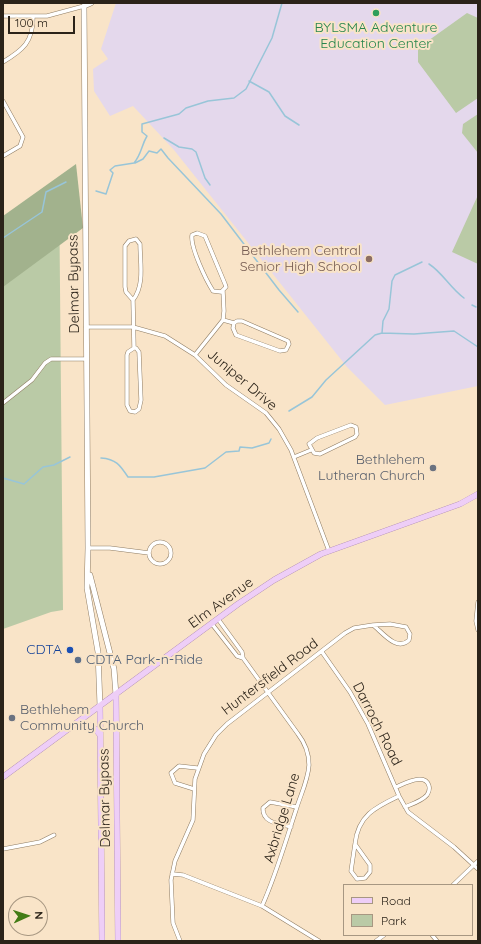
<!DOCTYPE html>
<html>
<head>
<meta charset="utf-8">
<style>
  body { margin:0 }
  #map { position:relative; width:481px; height:944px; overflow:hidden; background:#f9e4c8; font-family:Quicksand,sans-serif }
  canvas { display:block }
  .frame { position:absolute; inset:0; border:4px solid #2b2319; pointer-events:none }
  .legend { position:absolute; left:343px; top:884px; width:130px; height:52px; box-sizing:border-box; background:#f9e4c8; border:1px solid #a79782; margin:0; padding:5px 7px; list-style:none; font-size:12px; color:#2b2319 }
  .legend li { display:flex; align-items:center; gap:8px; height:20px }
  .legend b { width:20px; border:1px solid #a79782 }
  .north { position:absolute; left:8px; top:896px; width:40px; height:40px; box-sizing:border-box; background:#f9e4c8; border:1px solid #a79782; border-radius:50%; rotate:87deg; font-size:11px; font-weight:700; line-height:16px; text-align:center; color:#2b2319 }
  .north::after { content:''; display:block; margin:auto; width:14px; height:18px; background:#437c15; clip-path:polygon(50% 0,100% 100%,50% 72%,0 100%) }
  .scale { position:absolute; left:8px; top:16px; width:67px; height:18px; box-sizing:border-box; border:2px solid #2b2319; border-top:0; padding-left:5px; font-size:12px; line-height:14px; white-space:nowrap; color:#2b2319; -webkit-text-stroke:3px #f9e4c8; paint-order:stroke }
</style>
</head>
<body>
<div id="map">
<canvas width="481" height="944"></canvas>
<div class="frame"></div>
<ul class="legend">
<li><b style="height:5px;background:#eecef7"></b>Road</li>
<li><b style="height:11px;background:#bacaa6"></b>Park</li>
</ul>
<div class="north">N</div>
<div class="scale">100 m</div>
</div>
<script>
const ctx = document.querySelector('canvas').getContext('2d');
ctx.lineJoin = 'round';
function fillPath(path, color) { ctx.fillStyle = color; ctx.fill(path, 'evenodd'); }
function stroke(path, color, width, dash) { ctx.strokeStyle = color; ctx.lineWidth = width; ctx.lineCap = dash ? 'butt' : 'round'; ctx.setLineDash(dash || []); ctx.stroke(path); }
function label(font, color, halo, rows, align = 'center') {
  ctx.font = font + ' Quicksand,sans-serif'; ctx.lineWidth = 4; ctx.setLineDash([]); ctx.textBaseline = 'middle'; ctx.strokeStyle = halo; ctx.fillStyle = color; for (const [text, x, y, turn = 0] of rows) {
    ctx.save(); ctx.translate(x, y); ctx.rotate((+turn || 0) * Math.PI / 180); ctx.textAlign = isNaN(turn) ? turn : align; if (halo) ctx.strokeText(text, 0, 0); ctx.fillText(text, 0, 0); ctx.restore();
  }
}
const education = new Path2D(`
  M116 3H478V386L385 405 347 367 174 150 133 106 110 116 94 91 93 69 108 59 101 49Z`);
const green = new Path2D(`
  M467 13 478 18V98L456 113 418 62V48Z
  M478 114V153L462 133 463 124Z
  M59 179 63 610 51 612 3 629V245Z
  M478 195V264L452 252Z`);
const forest = new Path2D(`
  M76 164 83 228 3 287V216Z`);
const stream = new Path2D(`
  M249 81 269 92 285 116 299 125
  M164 138 179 147 192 149 196 152 205 178 210 185
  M135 163 143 159 149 151 157 153 161 149 168 158 221 214 279 290 298 312
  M96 191 106 194 113 173 110 170 115 166 134 163C142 153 141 146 147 136L142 132V124L179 114 186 108 208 101 234 98 246 89 272 38 282 3
  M3 238 42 212 46 192 66 182
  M429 264C443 273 450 288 464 298
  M472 305 476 307
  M382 333 383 321 389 309 392 281 395 275 422 262
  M289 411 312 397 326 380 375 335 382 333 414 334 454 331 478 347
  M101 458C116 459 120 465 128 477H154L205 468 226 452 239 451 240 447 252 448 269 443 271 439
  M3 478 24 484 43 467 54 465 70 457`);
const street = new Path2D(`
  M3 16H47L84 6
  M3 62C23 50 33 42 33 17
  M3 101 23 137 20 146 3 156
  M197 233 205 236 225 284 226 287 221 292 213 291C206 280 190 247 192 235Z
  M136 239 140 244C140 262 145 285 133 300L126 292 125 287V246L129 241Z
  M133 300 134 348
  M223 320 234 323
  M237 321H242L288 341 289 344 286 350 280 351 236 335 233 328 234 323Z
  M86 327H133L165 336 195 355 226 385 266 413 279 429 291 450 329 551
  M134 348H136L139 352 141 400 139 409 135 412 130 411 127 405V355L128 352Z
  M195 355 223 320 224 311 223 291
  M3 403 32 380 45 363 51 359H86
  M351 425 356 427 357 434 355 437 320 454 314 453 309 444 317 438Z
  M294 457 311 450
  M149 553a11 11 0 1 1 22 0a11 11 0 1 1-22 0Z
  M88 548H110L149 553
  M478 602 476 621 478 630
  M218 619 242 652 243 658 298 734C305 743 309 754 309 765 308 781 300 796 296 810 285 843 276 875 262 906
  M212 624 237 656 243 658
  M390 624 406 627 410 634 409 640C397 652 383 633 373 625Z
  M322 652 350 692 368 724 399 796 408 812 454 847 478 869
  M396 787C404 784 425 772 429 786 430 790 429 792 427 795 422 801 412 804 405 807
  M194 789 175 783 171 773 179 766 197 768
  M291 827C280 824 262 823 263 808L270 802 297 807
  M355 844 370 865V872L365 878 357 879 351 871Z
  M355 844C358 815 376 807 399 796
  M3 849 40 842 54 835
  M172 874 183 875 262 906 319 941
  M453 885 478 861
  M432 935 437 941
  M180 941 173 923 171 880 175 861 193 820 195 779 204 754 216 735 227 724 345 633 354 628 373 625
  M376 941 384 935`);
const secondary = new Path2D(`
  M91 3 84 6 88 548 87 588 98 652 100 706
  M90 575 114 669 116 695`);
const primary = new Path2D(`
  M116 695 118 941
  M100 706 102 941
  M76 724C88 723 93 725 100 735
  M3 777 238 604 274 580 321 554 460 504 478 494`);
const markers = [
  [376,13,4,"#2e9e5b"],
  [369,259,4,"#8d6e63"],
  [433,468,4,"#6b7280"],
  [70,650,4,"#1a4fb4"],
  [78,660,4,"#5c6f8a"],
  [12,718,4,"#6b7280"]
];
const leisureNames = [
  ["BYLSMA Adventure",376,28],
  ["Education Center",376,44]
];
const educationNames = [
  ["Bethlehem Central",361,251],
  ["Senior High School",361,267]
];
const streetNames = [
  ["Delmar Bypass",74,284,-91],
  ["Juniper Drive",242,380,40],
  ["Elm Avenue",221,603,-36],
  ["Huntersfield Road",270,677,-37],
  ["Darroch Road",377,724,63],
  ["Delmar Bypass",105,798,-91],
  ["Axbridge Lane",282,818,-73]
];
const worshipNames = [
  ["Bethlehem",425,460],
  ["Lutheran Church",425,476],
  ["Bethlehem",20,710,"left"],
  ["Community Church",20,726,"left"]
];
const transitNames = [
  ["CDTA",62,650]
];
const serviceNames = [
  ["CDTA Park-n-Ride",86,660]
];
fillPath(education, '#e4d8ec');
fillPath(green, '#bacaa6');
fillPath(forest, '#a2b28d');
stroke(stream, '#98c5d8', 1.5);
stroke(street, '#8f7c63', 4.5);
stroke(secondary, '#8f7c63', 6);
stroke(primary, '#a27da5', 6);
stroke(street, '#fff', 3.5);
stroke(secondary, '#fff', 5);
stroke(primary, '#eecef7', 5.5);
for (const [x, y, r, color] of markers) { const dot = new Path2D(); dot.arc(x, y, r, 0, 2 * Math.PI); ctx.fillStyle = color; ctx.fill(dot); stroke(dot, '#f9e4c8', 1.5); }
label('14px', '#27864d', '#f9e4c8', leisureNames);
label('14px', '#785e54', '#f9e4c8', educationNames, 'right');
label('14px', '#2b2319', '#f9e4c8', streetNames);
label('14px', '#5b616d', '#f9e4c8', worshipNames, 'right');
label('14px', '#164399', '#f9e4c8', transitNames, 'right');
label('14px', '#4e5e75', '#f9e4c8', serviceNames, 'left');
</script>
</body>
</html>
